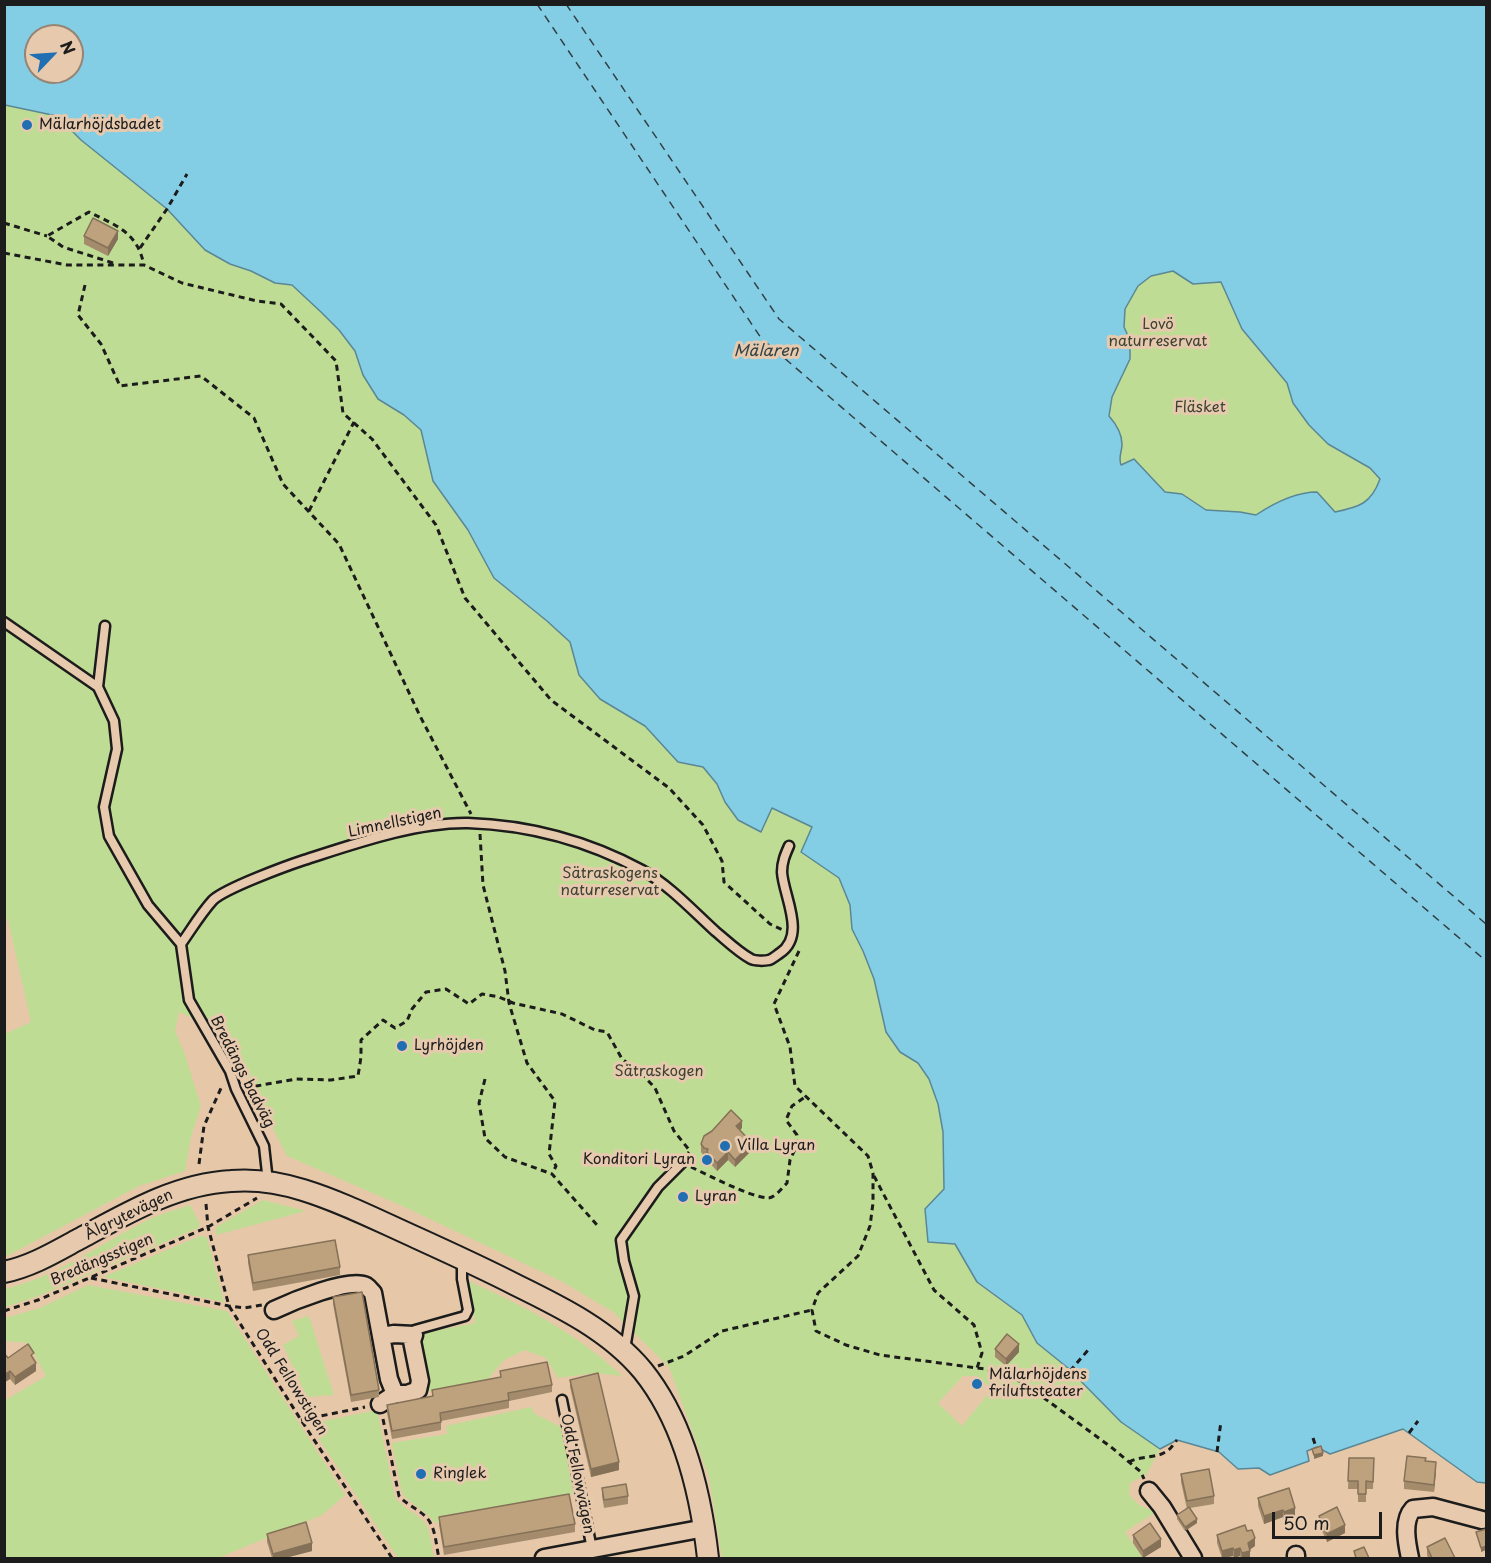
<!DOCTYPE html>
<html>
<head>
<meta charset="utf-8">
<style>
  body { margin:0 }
  #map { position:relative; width:1491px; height:1563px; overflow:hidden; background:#e6c8a9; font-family:"Playpen Sans",sans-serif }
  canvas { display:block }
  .frame { position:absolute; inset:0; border:6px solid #1c1c1c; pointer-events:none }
  .north { position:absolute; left:24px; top:24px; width:60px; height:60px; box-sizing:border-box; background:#e7caae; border:2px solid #968474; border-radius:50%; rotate:65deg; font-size:16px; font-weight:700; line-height:24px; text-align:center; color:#1c1c1c }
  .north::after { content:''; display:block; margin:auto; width:21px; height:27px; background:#1f6fb2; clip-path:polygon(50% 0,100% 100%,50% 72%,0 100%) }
  .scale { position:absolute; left:1272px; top:1512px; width:110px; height:27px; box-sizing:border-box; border:3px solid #1c1c1c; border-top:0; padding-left:8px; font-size:18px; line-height:21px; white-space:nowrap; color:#1c1c1c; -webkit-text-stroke:4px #e7caae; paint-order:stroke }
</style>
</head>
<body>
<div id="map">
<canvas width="1491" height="1563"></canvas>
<div class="frame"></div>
<div class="north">N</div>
<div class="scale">50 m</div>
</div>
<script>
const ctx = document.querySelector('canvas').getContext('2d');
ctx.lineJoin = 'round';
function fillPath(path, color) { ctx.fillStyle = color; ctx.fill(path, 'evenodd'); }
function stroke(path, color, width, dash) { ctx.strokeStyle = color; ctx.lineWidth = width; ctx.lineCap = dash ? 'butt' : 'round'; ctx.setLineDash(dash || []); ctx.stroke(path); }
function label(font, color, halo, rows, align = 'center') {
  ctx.font = font + ' "Playpen Sans",sans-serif'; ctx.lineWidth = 6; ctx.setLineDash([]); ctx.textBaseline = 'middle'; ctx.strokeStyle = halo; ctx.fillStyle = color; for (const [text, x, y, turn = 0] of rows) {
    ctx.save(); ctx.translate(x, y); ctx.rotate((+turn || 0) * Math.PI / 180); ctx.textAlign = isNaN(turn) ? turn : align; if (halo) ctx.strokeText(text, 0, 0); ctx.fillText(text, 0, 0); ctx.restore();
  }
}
const green = new Path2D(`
  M5 5H1486V971L1043 1348 1068 1368 1121 1422 1160 1449 1146 1475 1130 1483 1129 1495 1139 1505 1156 1512 1125 1532 1143 1558H722L709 1477 669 1367 613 1312 561 1281 398 1204 287 1156 224 1032 179 1012 175 1031 184 1052 201 1106 191 1137 185 1171 139 1186 5 1257V1034L31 1022 8 920 5 918ZM36 36H72V72H36ZM963 1376H977L992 1389 962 1426 938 1403Z
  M263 1200 306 1211 216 1235V1227Z
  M190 1205 200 1224 198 1228 36 1297 5 1307V1289C56 1277 100 1244 146 1221 160 1214 175 1210 190 1205Z
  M200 1236 207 1237 224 1302 103 1277Z
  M468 1281C523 1305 578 1334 622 1376L595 1373 558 1378 546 1358 525 1350 504 1360 487 1380 426 1392 414 1335 475 1323Z
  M88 1285 227 1311 345 1495 322 1515 218 1558H5L4 1401 46 1376 28 1343 5 1341V1318L40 1308Z
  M309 1316 334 1395 307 1397 283 1345 299 1336 292 1321Z
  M531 1407 535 1414 563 1428 573 1494 435 1523C426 1510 411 1505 402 1493L392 1443 447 1434 446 1426Z
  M377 1410 395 1498C403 1507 412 1511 421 1519 431 1527 431 1546 434 1558H398L309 1424Z`);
const water = new Path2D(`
  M4 5H1486V1483L1477 1482 1403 1429 1330 1454 1317 1447 1307 1451 1309 1461 1270 1475 1259 1468 1238 1469 1219 1452 1177 1440 1160 1449 1121 1422 1068 1368 1037 1343 1022 1315 977 1282 955 1244 928 1242 925 1209 944 1189 943 1132 938 1104 929 1079 918 1063 900 1052 886 1032 874 979 863 951 852 929 850 905 839 878 801 852 812 827 772 808 761 832 738 820 725 802 717 784 703 767 678 762 645 726 600 699 579 675 570 642 547 621 494 578 468 530 433 481 421 430 404 415 378 399 363 375 355 351 339 330 321 312 292 285 275 283 251 271 230 264 205 250 167 209 81 140 57 116 5 105ZM36 36H72V72H36ZM1173 271 1193 284 1221 282 1242 329 1287 383 1293 403 1309 425 1328 444 1370 468 1380 479C1371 504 1359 507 1335 512L1317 492C1295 492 1274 503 1256 515L1240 512 1206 510 1182 494 1165 492 1134 459 1121 465C1118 456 1122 453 1122 444 1122 433 1116 424 1109 416L1112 397 1130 359V340L1124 327 1125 309 1138 286 1151 276Z`);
const ferry = new Path2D(`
  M537 4 761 338 1486 961
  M566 4 779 319 1486 924`);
const path = new Path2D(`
  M4 223 47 236
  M140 248 167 209 187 174
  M4 253 67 265H144L182 283 257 301 281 304 336 361 343 413 372 439 436 525 465 598 551 700 669 788 703 825 722 861 724 882 770 924 783 930
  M113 263 63 247 47 236 89 212C117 226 137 232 144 265
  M85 285 78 315 101 344 120 386 201 376 254 418 283 484 339 544 420 716 471 814
  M309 511 354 422
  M480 834 483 885 505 971 509 1003 527 1063 555 1101 549 1154 556 1166 552 1174
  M799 951 774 1004 790 1047 795 1086 868 1156 873 1173V1203L870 1226 858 1256 818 1293 812 1310 816 1331 846 1345 880 1355 985 1369 1010 1375 1033 1390 1111 1447 1141 1472 1144 1479
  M485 1079 479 1103 485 1138 505 1157 552 1174 597 1225
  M245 1088 296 1079 331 1080 358 1076 361 1057V1040L383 1020 395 1028 407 1021 412 1009 426 992 446 989 469 1004 482 994 499 997 513 1003 562 1014 595 1030 607 1032 622 1059 642 1074 655 1088 674 1131 690 1151 688 1153
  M199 1164 204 1126 222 1086
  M691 1167C708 1175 750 1197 768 1198 775 1198 782 1188 787 1183L790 1160 796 1147 797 1135 786 1120 792 1106 805 1097
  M874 1176 934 1290 974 1325 982 1353 977 1368
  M206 1204 208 1227 229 1306 301 1420 392 1558
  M91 1278 229 1306 244 1308 262 1305
  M4 1311 38 1300 208 1227 257 1198
  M658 1366 684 1356 722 1331 812 1310
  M1070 1371 1089 1349
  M383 1419 399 1496C407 1505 418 1509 426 1517 436 1527 436 1546 439 1558
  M301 1420 365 1407
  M1409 1433 1418 1421
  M1313 1438 1316 1447
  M1217 1452 1221 1421
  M1129 1462C1142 1455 1156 1459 1167 1451 1171 1449 1174 1443 1177 1440`);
const service = new Path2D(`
  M4 622 98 687 114 721 117 749 104 807 109 836 148 905 181 944 189 1000 230 1071 236 1089 264 1146 268 1182
  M98 687 105 626
  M181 944C191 930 201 913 213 900 226 888 286 866 304 860 354 844 416 822 468 823 529 825 588 841 642 870 669 885 692 910 715 931 726 940 738 952 751 959 755 961 764 961 769 960 772 959 777 955 780 953 807 935 783 895 782 872 782 862 785 855 789 846
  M414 1335 415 1330 465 1316 468 1310 462 1279V1258
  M625 1349 634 1296 624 1261 621 1240 658 1187 682 1163
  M562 1400 592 1549`);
const minor = new Path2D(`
  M274 1310C291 1302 350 1277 366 1286 369 1288 371 1291 373 1293L389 1379 395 1394
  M380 1404 395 1394H407L418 1390 420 1381 412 1341 414 1335 394 1334 382 1336
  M1149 1491 1162 1507 1193 1558
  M544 1558 705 1528
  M1296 1558V1555
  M1410 1558C1407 1544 1402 1521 1413 1509L1433 1507 1482 1520`);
const tertiary = new Path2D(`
  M4 1272C32 1266 55 1252 79 1239 127 1213 176 1184 231 1181 255 1179 281 1183 303 1190 342 1202 379 1221 417 1238 450 1253 483 1268 516 1285 561 1307 610 1331 643 1371 684 1422 701 1495 708 1558`);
const wall = new Path2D(`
  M84 236 118 239 108 256 84 244Z
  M742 1128 740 1130 752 1150 735 1167 728 1160 717 1171 707 1160V1157L704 1156 701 1152V1144Z
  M248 1255 340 1267V1275L253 1291 248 1263Z
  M333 1297 379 1390V1397L351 1402 333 1304Z
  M995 1349 1019 1352 1006 1366 995 1357Z
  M8 1358 34 1360 36 1371 15 1385 10 1379Z
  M500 1371 552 1385V1392L509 1401V1408L441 1421V1430L392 1439 387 1413V1405L432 1397V1390L500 1377Z
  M570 1380 619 1470 591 1477 570 1387Z
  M1349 1458H1374L1373 1489H1366V1502H1358V1489H1348Z
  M1426 1461 1436 1470 1434 1492 1404 1489V1481Z
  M1181 1474 1214 1496V1504L1190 1508 1197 1523 1185 1531 1177 1519V1515L1187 1509 1181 1482Z
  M602 1488 628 1496V1504L604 1508 602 1496Z
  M1258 1498 1295 1516 1284 1520 1283 1517 1264 1524 1258 1506Z
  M1319 1516 1345 1533 1327 1542 1319 1524Z
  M439 1517 575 1524V1532L444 1555 439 1525Z
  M1247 1531 1255 1546 1250 1549V1558H1241L1240 1556 1234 1558 1233 1556 1222 1558 1217 1543V1535Z
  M267 1534 312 1551 285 1558H272L267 1542Z
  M1133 1535 1161 1547 1143 1558 1133 1543Z
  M1427 1547 1455 1558H1428L1427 1555Z`);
const shadedWall = new Path2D(`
  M118 231V239L108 256V248Z
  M742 1121V1128L736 1134V1126Z
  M752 1143V1150L735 1167V1160Z
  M728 1152V1160L717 1171V1163Z
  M1019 1344V1352L1006 1366V1359Z
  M36 1363V1371L15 1385V1377Z
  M10 1371V1379L4 1383V1375Z
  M1323 1453V1456L1314 1459V1455Z
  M619 1462V1470L591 1477V1469Z
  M1436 1462V1470L1434 1492V1485Z
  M1295 1508V1516L1284 1520V1512Z
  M1283 1510V1517L1264 1524V1516Z
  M1197 1519V1523L1185 1531V1527Z
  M1345 1525V1533L1327 1542V1534Z
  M1255 1538V1546L1248 1551V1543Z
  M1161 1539V1547L1143 1558V1551Z
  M312 1543V1551L285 1558H273V1554Z
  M1486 1546V1550L1481 1552V1548Z
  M1233 1548V1556L1222 1558V1551Z
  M1240 1548V1556L1234 1558V1550Z
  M1250 1551V1558H1242V1553Z`);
const building = new Path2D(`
  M93 218 118 231 108 248 84 236Z
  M731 1110 742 1121 736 1126 752 1143 735 1160 728 1152 717 1163 707 1152 708 1149 704 1148 701 1144 704 1136 712 1131Z
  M335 1240 340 1267 253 1283 248 1255Z
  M362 1292 379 1390 351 1395 333 1297Z
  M1007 1334 1019 1344 1006 1359 995 1349Z
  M28 1344 34 1353 31 1355 36 1363 15 1377 10 1371 4 1375V1353L8 1358Z
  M547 1362 552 1385 508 1393 509 1400 440 1413 441 1422 392 1431 387 1405 433 1396 432 1390 501 1377 500 1371Z
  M598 1373 619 1462 591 1469 570 1380Z
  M1321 1446 1323 1453 1314 1455 1312 1449Z
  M1407 1456 1426 1458 1425 1461 1436 1462 1434 1485 1404 1481Z
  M1349 1458H1374L1373 1482 1366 1481V1494H1358V1481H1348Z
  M1209 1469 1214 1496 1187 1501 1181 1474Z
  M626 1484 628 1496 604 1500 602 1488Z
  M1289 1488 1295 1508 1284 1512 1283 1510 1264 1516 1258 1498Z
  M569 1494 575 1524 444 1547 439 1517Z
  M1189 1507 1197 1519 1185 1527 1177 1515Z
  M1337 1507 1345 1525 1327 1534 1319 1516Z
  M306 1522 312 1543 273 1554 267 1534Z
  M1150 1523 1161 1539 1143 1551 1133 1535Z
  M1245 1525 1247 1531 1252 1530 1255 1538 1248 1543 1250 1551 1242 1553 1240 1548 1234 1550 1233 1548 1222 1551 1217 1535Z
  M1486 1529V1546L1481 1548 1476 1532Z
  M1445 1538 1455 1558H1432L1427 1547Z
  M1364 1547 1369 1558H1356L1354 1551Z`);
const markers = [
  [27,125,6,"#1f6fb2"],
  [402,1046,6,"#1f6fb2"],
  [725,1146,6,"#1f6fb2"],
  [707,1160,6,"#1f6fb2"],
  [683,1197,6,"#1f6fb2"],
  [977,1384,6,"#1f6fb2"],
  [421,1474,6,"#1f6fb2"]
];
const poiNames = [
  ["Mälarhöjdsbadet",39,125],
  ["Lyrhöjden",414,1046],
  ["Villa Lyran",737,1146],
  ["Konditori Lyran",695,1160,"right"],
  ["Lyran",695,1197],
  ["Mälarhöjdens",989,1375],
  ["friluftsteater",989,1392],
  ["Ringlek",433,1474]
];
const parkNames = [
  ["Lovö",1158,325],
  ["naturreservat",1158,342],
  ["Fläsket",1200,408],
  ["Sätraskogens",610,874],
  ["naturreservat",610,891],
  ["Sätraskogen",659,1072]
];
const streetNames = [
  ["Limnellstigen",395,823,-12],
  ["Bredängs badväg",242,1072,63],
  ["Ålgrytevägen",129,1215,-26],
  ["Bredängsstigen",102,1260,-23],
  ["Odd Fellowstigen",291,1382,58],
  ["Odd Fellowvägen",577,1474,79]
];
const waterNames = [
  ["Mälaren",766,352]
];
fillPath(green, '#bfdc94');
fillPath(water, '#84cee5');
stroke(water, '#5a8795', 1.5);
stroke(ferry, '#314044', 1.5, [8, 6]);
stroke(service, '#1c1c1c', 13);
stroke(minor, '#1c1c1c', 21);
stroke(tertiary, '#1c1c1c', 24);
stroke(path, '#1c1c1c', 3, [6, 4.5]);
stroke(service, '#e7caae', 8);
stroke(minor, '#e7caae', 16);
stroke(tertiary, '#e7caae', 20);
fillPath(wall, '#a38b6c');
fillPath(shadedWall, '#857158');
fillPath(building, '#bea27e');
stroke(building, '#857158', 1.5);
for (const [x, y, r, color] of markers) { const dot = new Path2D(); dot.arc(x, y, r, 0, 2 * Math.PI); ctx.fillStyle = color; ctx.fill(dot); stroke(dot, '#e7caae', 2); }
label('15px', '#1c1c1c', '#e7caae', poiNames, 'left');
label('15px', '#3d4234', '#e7caae', parkNames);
label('15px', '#1c1c1c', '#e7caae', streetNames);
label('italic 16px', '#314044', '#e7caae', waterNames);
</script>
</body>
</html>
